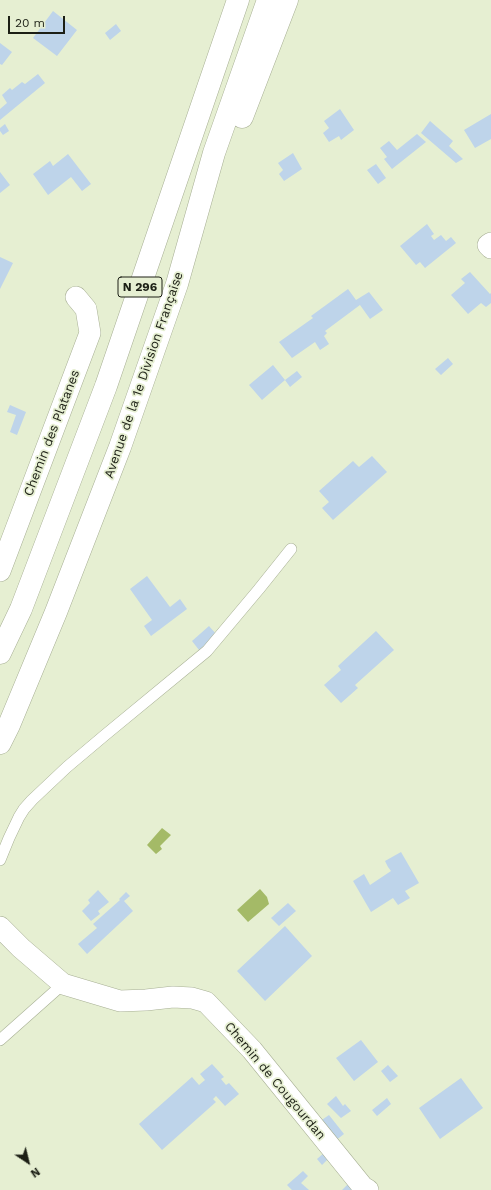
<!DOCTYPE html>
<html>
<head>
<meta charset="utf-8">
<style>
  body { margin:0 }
  #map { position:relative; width:491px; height:1190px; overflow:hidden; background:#e6efd2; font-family:"Work Sans",sans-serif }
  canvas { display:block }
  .north { position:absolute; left:8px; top:1142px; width:40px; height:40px; -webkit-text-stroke:3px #e6efd2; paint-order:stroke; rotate:145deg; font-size:11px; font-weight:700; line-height:16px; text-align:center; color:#1c1f15 }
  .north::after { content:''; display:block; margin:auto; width:14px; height:18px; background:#1c1f15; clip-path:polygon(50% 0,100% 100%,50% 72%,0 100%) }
  .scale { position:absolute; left:8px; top:16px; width:57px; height:18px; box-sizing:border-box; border:2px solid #1c1f15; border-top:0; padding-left:5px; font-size:12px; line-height:14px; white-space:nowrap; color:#1c1f15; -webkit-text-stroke:3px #e6efd2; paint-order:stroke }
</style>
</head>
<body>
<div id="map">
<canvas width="491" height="1190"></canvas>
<div class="north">N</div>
<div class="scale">20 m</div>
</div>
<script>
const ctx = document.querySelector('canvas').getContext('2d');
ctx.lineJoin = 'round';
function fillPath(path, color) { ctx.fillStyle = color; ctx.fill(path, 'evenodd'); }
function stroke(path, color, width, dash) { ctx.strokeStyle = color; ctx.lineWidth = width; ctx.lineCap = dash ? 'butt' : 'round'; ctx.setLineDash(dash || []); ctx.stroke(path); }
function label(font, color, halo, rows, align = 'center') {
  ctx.font = font + ' "Work Sans",sans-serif'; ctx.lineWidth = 3.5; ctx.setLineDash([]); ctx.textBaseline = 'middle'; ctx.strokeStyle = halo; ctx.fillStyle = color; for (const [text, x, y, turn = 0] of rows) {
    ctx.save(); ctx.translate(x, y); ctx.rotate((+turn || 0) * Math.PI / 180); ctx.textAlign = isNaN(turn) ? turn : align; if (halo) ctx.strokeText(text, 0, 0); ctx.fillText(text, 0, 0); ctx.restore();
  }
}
const water = new Path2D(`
  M162 828 171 835 160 846 162 849 156 854 147 845Z
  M260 889 267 897 269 904 248 922 237 910Z`);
const building = new Path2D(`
  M53 11 77 30 57 56 33 38Z
  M116 24 121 31 110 40 105 33Z
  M0 43 12 52 2 65 0 64Z
  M38 74 45 83 0 120V109L7 103 2 95 10 88 12 90 22 82 25 84Z
  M340 109 354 130 341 140 339 136 329 142 323 133 329 128 324 121Z
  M491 114V139L475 148 464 130Z
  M430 121 453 141 449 146 463 159 456 163 421 133Z
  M5 124 9 131 3 135 0 131V128Z
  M417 134 426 142 392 169 384 159 387 157 380 148 389 141 397 150Z
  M293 153 302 169 284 181 279 174 283 170 278 163Z
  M68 154 91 184 82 191 71 177 48 195 33 174 50 161 53 166Z
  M376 164 386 178 378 184 367 170Z
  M0 172 10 185 0 193Z
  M427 224 434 234 431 236 434 240 441 235 446 241 451 237 456 243 425 268 420 262 416 265 400 246Z
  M0 257 13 263 0 289Z
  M470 272 490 294 491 293V303L486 307 481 303 468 314 451 295 465 283 461 279Z
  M348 289 356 300 369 292 383 310 370 319 360 305 325 331 327 333 324 336 329 344 320 350 315 342 292 358 279 342 313 318 311 316Z
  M448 358 453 364 441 375 435 369Z
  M273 365 285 380 262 400 249 385Z
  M297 371 302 377 290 387 285 380Z
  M10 405 26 412 17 435 10 432 16 415 7 412Z
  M372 456 387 472 333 520 322 508 329 502 319 491 353 461 359 467Z
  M147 576 170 607 180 599 187 609 151 636 144 626 152 620 130 589Z
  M209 626 217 635 199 650 192 641Z
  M376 631 394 650 355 685 358 688 341 703 324 685 341 670 338 666Z
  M401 852 419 883 405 891 410 898 398 905 393 898 371 912 353 881 364 874 370 885 391 871 388 867 385 861Z
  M98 890 109 902 98 911 100 914 91 921 82 911 90 903 88 900Z
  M126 892 130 896 124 901 133 911 87 954 78 944 97 928 93 924 120 900 119 899Z
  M288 903 296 911 279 926 271 918Z
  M285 926 312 956 265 1001 237 971Z
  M361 1040 378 1062 354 1081 336 1058Z
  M212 1064 224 1077 221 1079 226 1085 229 1083 239 1094 225 1106 216 1096 213 1099 216 1102 162 1150 139 1124 192 1077 199 1085 205 1080 200 1074Z
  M388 1065 398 1076 390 1082 381 1071Z
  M461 1078 483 1108 440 1139 419 1108Z
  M336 1096 343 1106 345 1104 351 1111 341 1118 327 1104Z
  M387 1098 391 1104 377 1116 372 1110Z
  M329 1115 344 1134 335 1141 316 1124Z
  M325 1152 329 1158 322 1165 317 1159Z
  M303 1171 308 1176 301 1183 309 1190H292L287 1185Z
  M349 1183 354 1190H342Z`);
const service = new Path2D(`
  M0 860 9 838 19 817 24 809 32 800 67 767 105 735 207 651 259 589 291 549
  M0 1040 63 984`);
const minor = new Path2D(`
  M491 243 488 245 491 248
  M0 571 90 333 86 309 76 297
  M0 927 21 948 63 984 120 1001 146 1000 173 997 192 998 206 1002 252 1050 363 1187 368 1190`);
const trunk = new Path2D(`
  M242 117 287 0
  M0 653 21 609 106 386 238 0
  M0 743 9 725 56 612 120 447 177 284 214 153 268 0`);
const shields = [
  [140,287,44]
];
const shieldNames = [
  ["N 296",140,287]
];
const streetNames = [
  ["Avenue de la 1e Division Française",144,375,-71],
  ["Chemin des Platanes",52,433,-69],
  ["Chemin de Cougourdan",275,1081,50]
];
fillPath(water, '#a4ba67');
fillPath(building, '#bed4ea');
stroke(service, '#a7af94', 12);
stroke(minor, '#a7af94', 22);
stroke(trunk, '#a7af94', 23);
stroke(service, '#fff', 11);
stroke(minor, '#fff', 21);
stroke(trunk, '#fff', 22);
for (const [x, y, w] of shields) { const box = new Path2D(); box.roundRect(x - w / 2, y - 10, w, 20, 3); ctx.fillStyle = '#e6efd2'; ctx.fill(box); stroke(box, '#1c1f15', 1); }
label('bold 12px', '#1c1f15', null, shieldNames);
label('13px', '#1c1f15', '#e6efd2', streetNames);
</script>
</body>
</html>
